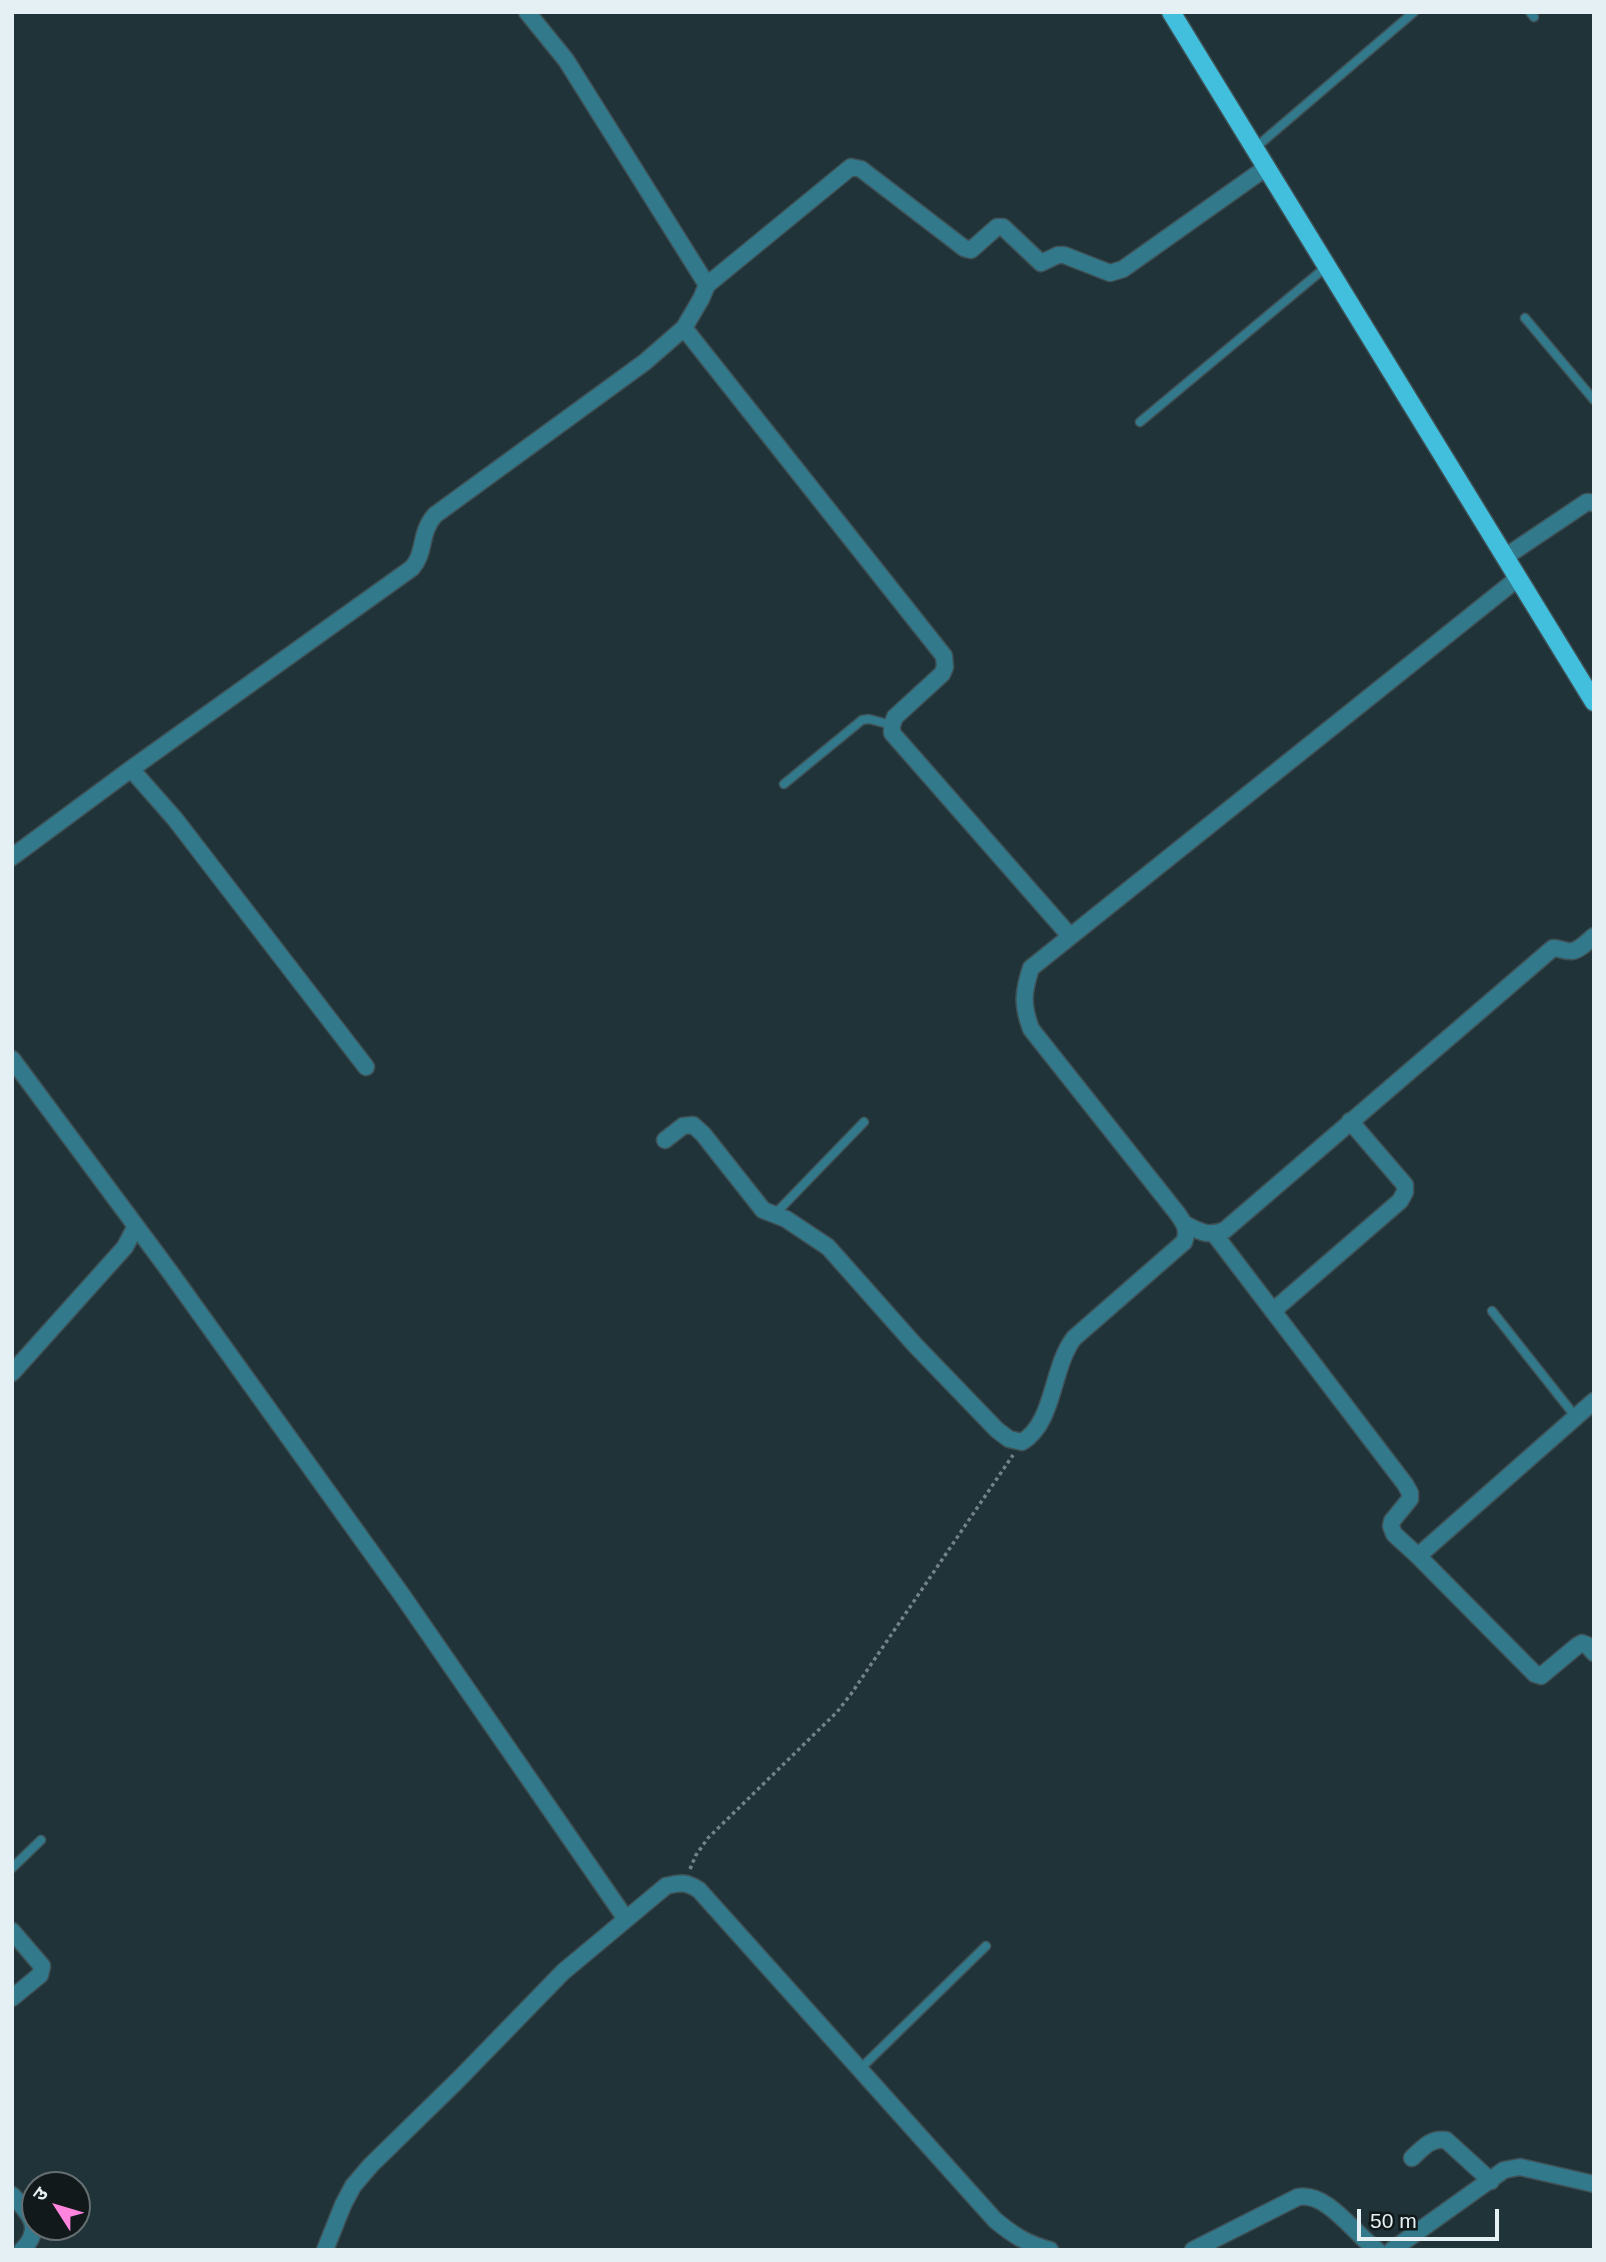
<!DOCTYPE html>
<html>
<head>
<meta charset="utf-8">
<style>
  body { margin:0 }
  #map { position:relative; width:1606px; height:2262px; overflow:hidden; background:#203338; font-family:Helvetica,"Noto Sans Devanagari",sans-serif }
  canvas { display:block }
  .frame { position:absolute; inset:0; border:14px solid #e4f0f3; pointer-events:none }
  .north { position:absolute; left:21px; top:2171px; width:70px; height:70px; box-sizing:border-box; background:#11191b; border:2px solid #656f71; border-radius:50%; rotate:307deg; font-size:19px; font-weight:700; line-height:28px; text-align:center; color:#e4f0f3 }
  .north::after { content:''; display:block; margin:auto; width:24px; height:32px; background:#ff85de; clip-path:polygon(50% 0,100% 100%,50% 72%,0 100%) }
  .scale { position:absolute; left:1357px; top:2209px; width:142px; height:32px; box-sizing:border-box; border:4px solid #e4f0f3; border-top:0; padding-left:9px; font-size:21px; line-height:24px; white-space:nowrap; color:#e4f0f3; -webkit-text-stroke:5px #11191b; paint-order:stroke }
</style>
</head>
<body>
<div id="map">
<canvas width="1606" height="2262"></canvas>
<div class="frame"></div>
<div class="north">उ</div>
<div class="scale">50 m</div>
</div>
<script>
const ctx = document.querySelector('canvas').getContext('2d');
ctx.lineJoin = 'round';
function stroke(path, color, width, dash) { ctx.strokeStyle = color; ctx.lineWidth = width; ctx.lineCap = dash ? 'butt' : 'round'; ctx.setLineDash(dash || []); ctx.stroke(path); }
const path = new Path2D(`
  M690 1869 696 1855 708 1838 837 1712 851 1694 1013 1455`);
const service = new Path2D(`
  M1530 12 1534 17
  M1255 148 1414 12
  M1525 318 1594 400
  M1140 422 1326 267
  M784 784 862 720 869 719 892 725
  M774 1215 864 1122
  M1492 1311 1575 1416
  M12 1868 41 1840
  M860 2069 986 1946`);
const minor = new Path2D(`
  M707 285 851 167 861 169 964 248 971 250 997 227H1003L1041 263 1058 255H1064L1110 273 1123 269 1267 167
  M684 328 944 656 945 667 942 674 895 717 892 725V733L1070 936
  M1505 557 1587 502 1594 503
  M131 769 175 819 366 1067
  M12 857 131 769 412 568C426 552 419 533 435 515L645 362 684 328 701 299 707 285 566 60 527 12
  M12 1059 170 1272 402 1595 626 1919
  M665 1140 683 1126 693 1125 703 1134 763 1210 786 1219 828 1247 915 1345 997 1430 1009 1439 1022 1442C1055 1422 1051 1368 1074 1338L1184 1242C1189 1229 1184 1223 1177 1213L1031 1029C1022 1005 1023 992 1031 968L1517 579
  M1185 1224C1200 1232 1209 1237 1225 1230L1553 948C1560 948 1565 952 1572 951 1580 950 1588 941 1594 936
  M1215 1235 1405 1484 1410 1493V1499L1392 1521 1391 1526 1394 1534 1418 1556 1535 1674 1541 1676 1577 1646 1582 1643 1587 1645 1594 1653
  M1274 1310 1400 1201 1405 1192V1185L1350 1121
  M12 1373 125 1247 136 1226
  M1418 1556 1594 1401
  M12 1931 42 1966 40 1975 12 1998
  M1412 2158C1423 2148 1430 2138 1446 2140L1491 2181
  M12 2195C28 2212 45 2228 22 2250
  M325 2250 343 2205 353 2186 371 2165 458 2080 563 1972 666 1886C680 1882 687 1882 699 1890L995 2220C1013 2235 1027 2244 1050 2250
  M1193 2250 1298 2197C1328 2192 1354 2234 1377 2250
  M1392 2250 1504 2170 1520 2167 1594 2184`);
const primary = new Path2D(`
  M1171 12 1594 702`);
stroke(service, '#3f5156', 11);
stroke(minor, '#3f5156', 19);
stroke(primary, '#3f5156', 21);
stroke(path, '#738387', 3.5, [3.5, 3.5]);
stroke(service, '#31798b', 8);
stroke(minor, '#31798b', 16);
stroke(primary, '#41bfdc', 18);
</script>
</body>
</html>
